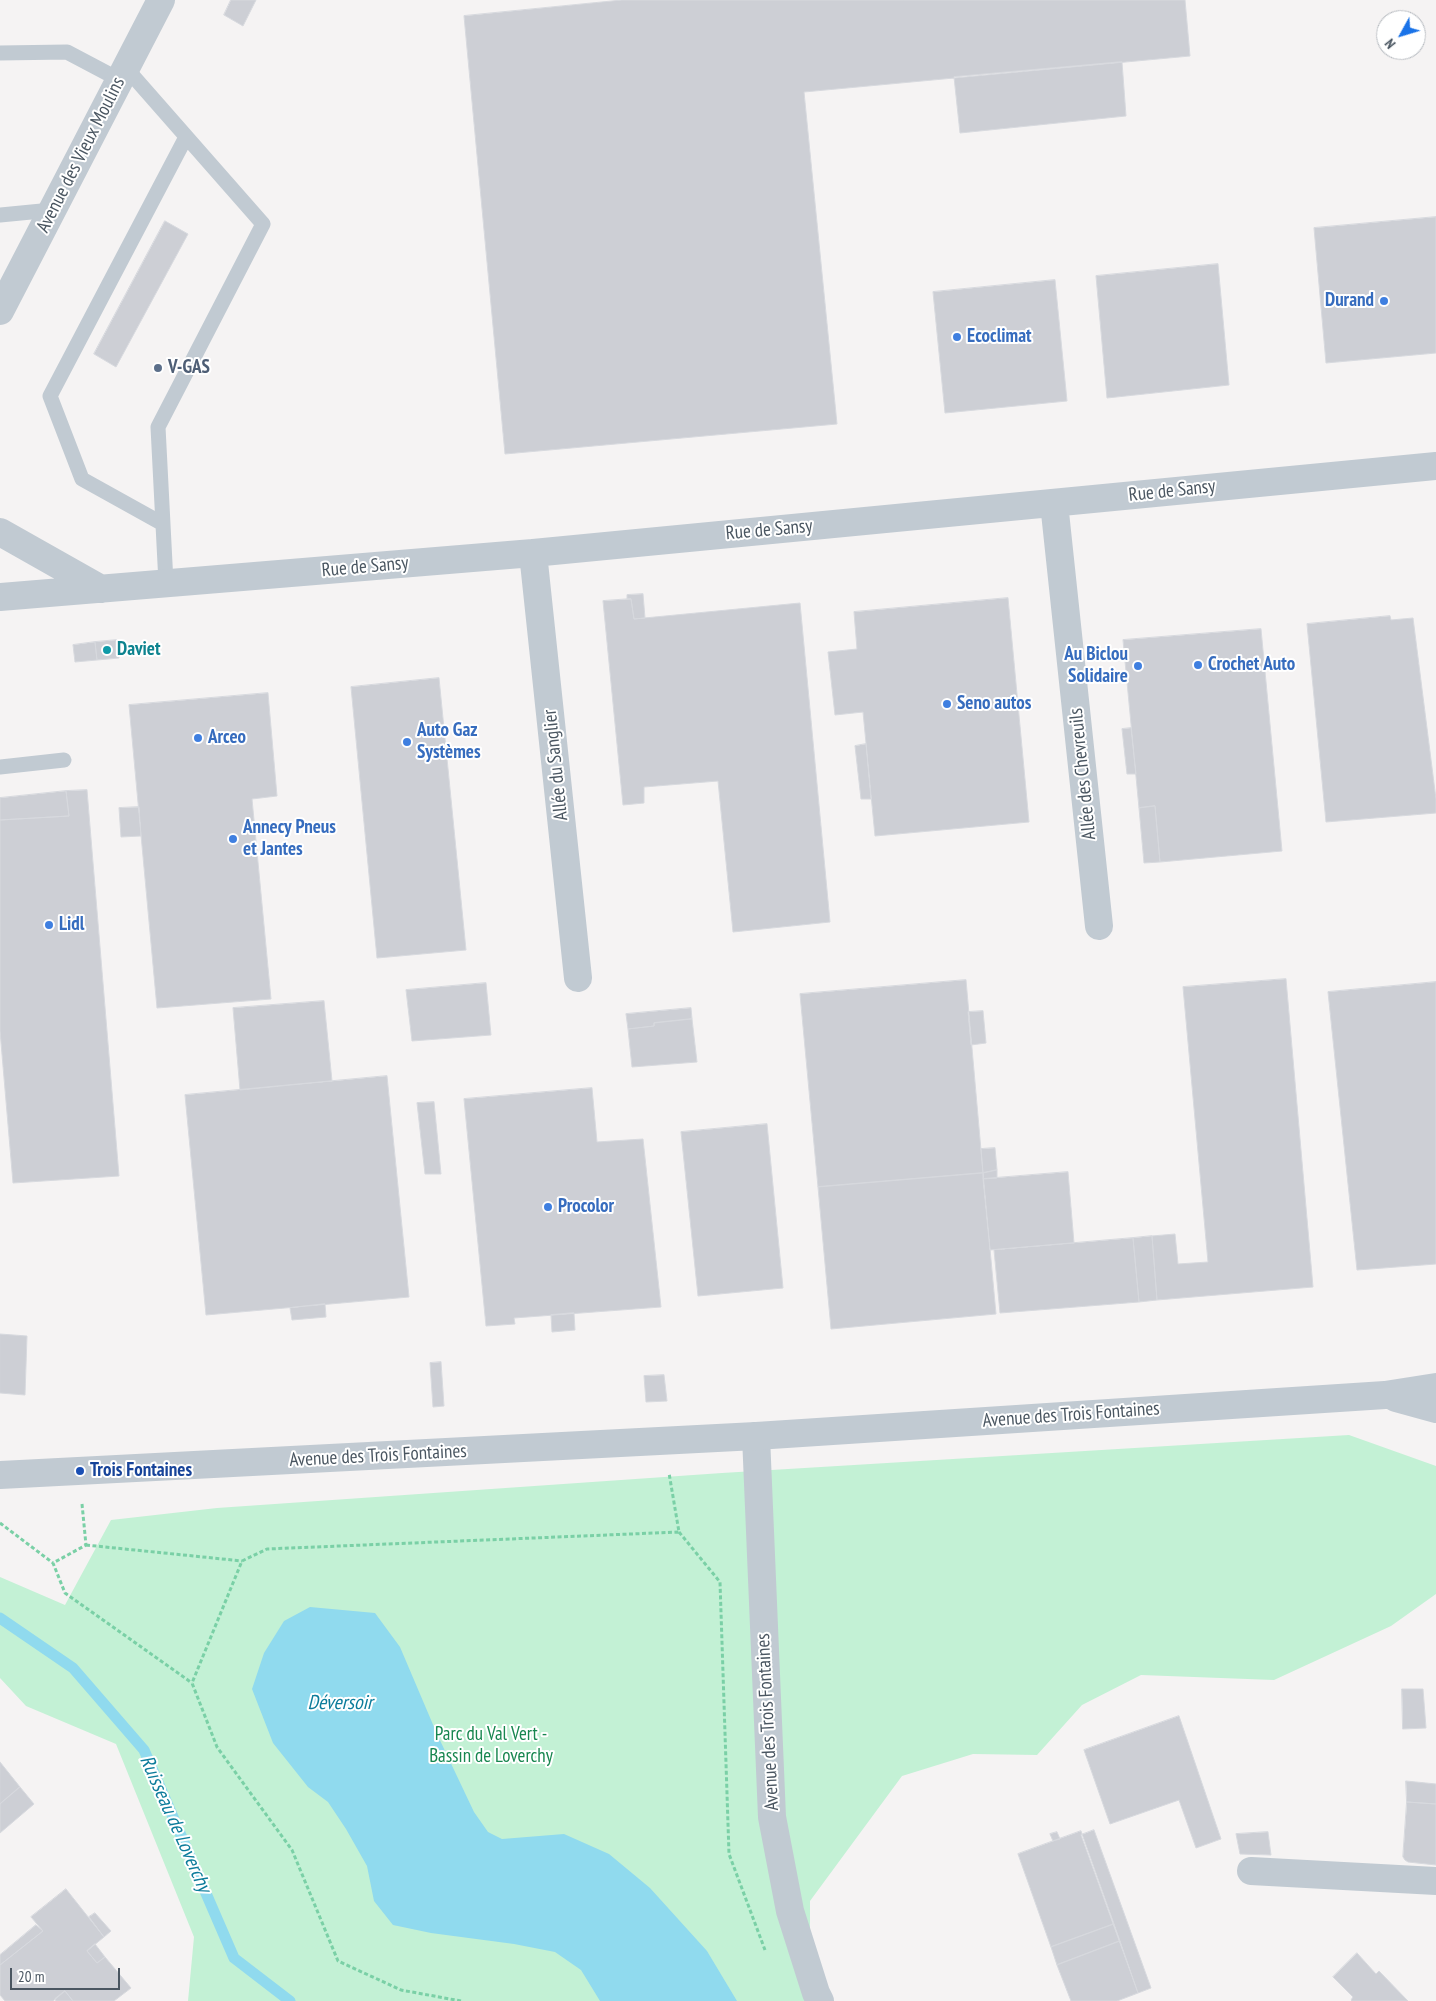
<!DOCTYPE html>
<html>
<head>
<meta charset="utf-8">
<style>
  body { margin:0 }
  #map { position:relative; width:1436px; height:2001px; overflow:hidden; background:#f5f3f3; font-family:"PT Sans Narrow",sans-serif }
  canvas { display:block }
  .north { position:absolute; left:1376px; top:10px; width:50px; height:50px; box-sizing:border-box; background:#fff; border:1px solid #b7bbc0; border-radius:50%; rotate:231deg; font-size:14px; font-weight:700; line-height:20px; text-align:center; color:#4a5661 }
  .north::after { content:''; display:block; margin:auto; width:18px; height:22px; background:#1a73e8; clip-path:polygon(50% 0,100% 100%,50% 72%,0 100%) }
  .scale { position:absolute; left:10px; top:1968px; width:110px; height:22px; box-sizing:border-box; border:2px solid #4a5661; border-top:0; padding-left:6px; font-size:15px; line-height:18px; white-space:nowrap; color:#4a5661; -webkit-text-stroke:4px #fff; paint-order:stroke }
</style>
</head>
<body>
<div id="map">
<canvas width="1436" height="2001"></canvas>
<div class="north">N</div>
<div class="scale">20 m</div>
</div>
<script>
const ctx = document.querySelector('canvas').getContext('2d');
ctx.lineJoin = 'round';
function fillPath(path, color) { ctx.fillStyle = color; ctx.fill(path, 'evenodd'); }
function stroke(path, color, width, dash) { ctx.strokeStyle = color; ctx.lineWidth = width; ctx.lineCap = dash ? 'butt' : 'round'; ctx.setLineDash(dash || []); ctx.stroke(path); }
function label(font, color, halo, rows, align = 'center') {
  ctx.font = font + ' "PT Sans Narrow",sans-serif'; ctx.lineWidth = 4; ctx.setLineDash([]); ctx.textBaseline = 'middle'; ctx.strokeStyle = halo; ctx.fillStyle = color; for (const [text, x, y, turn = 0] of rows) {
    ctx.save(); ctx.translate(x, y); ctx.rotate((+turn || 0) * Math.PI / 180); ctx.textAlign = isNaN(turn) ? turn : align; if (halo) ctx.strokeText(text, 0, 0); ctx.fillText(text, 0, 0); ctx.restore();
  }
}
const green = new Path2D(`
  M1349 1435 1436 1466V1594L1391 1626 1274 1680 1141 1675 1082 1705 1037 1755 973 1754 902 1776 810 1901V2001H188L194 1937 116 1744 26 1706 0 1678V1577L65 1605 111 1520 217 1508 722 1473Z`);
const water = new Path2D(`
  M310 1607 375 1613 400 1647 437 1734 474 1812 488 1832 502 1839 564 1834 609 1854 650 1888 707 1951 737 2001H600L581 1970 555 1952 514 1944 431 1933 393 1925 374 1901 367 1866 346 1829 328 1802 308 1787 273 1743 252 1689 264 1653 284 1621Z`);
const stream = new Path2D(`
  M0 1618 73 1668 144 1750 234 1958 290 2001`);
const building = new Path2D(`
  M231 0H256L243 26 224 15Z
  M622 0H1185L1190 56 804 92 837 424 505 454 464 16Z
  M1122 62 1126 116 960 133 954 77Z
  M1436 217V353L1326 363 1314 228Z
  M165 221 188 234 116 367 94 354Z
  M1218 264 1229 385 1107 398 1096 276Z
  M1055 280 1067 401 945 413 933 292Z
  M643 594 645 618 634 619 631 599H627V595Z
  M1008 598 1029 822 875 836 863 712 835 715 828 652 857 649 854 612Z
  M631 599 634 619 800 603 830 922 733 932 718 781 644 787V803L623 805 603 601Z
  M1390 616 1391 620 1413 618 1436 799V813L1326 822 1307 624Z
  M1261 629 1282 851 1160 862 1155 806 1139 808 1123 640Z
  M117 640 119 658 97 660 95 642Z
  M95 642 97 660 75 662 73 645Z
  M439 678 466 950 377 958 351 687Z
  M268 693 277 796 252 799 271 999 157 1008 129 705Z
  M1131 728 1136 774H1127L1122 729Z
  M866 744 871 799H861L855 746Z
  M87 790 119 1176 13 1183 0 1031V820L69 816 66 791Z
  M66 791 69 816 0 820V798Z
  M1155 806 1160 862 1144 863 1139 808Z
  M139 807 141 836 121 837 119 808Z
  M1286 979 1313 1287 1157 1300 1152 1236 1175 1234 1178 1264 1208 1262 1183 987Z
  M966 980 983 1173 818 1187 800 994Z
  M1436 982V1264L1357 1270 1328 992Z
  M486 983 491 1035 412 1041 406 990Z
  M324 1001 332 1081 240 1090 233 1008Z
  M691 1008 692 1019 654 1023V1026L628 1029 626 1014Z
  M983 1011 986 1043 971 1045 968 1012Z
  M692 1019 697 1062 632 1067 628 1029 654 1026V1023Z
  M387 1076 409 1297 206 1315 185 1095Z
  M592 1088 597 1142 643 1139 661 1307 514 1318 515 1324 486 1326 464 1099Z
  M434 1102 441 1174H425L417 1103Z
  M767 1124 783 1288 698 1296 681 1132Z
  M995 1148 997 1170 983 1173 981 1149Z
  M997 1170V1178L983 1179V1173Z
  M1068 1172 1074 1243 990 1250 983 1179Z
  M983 1173 996 1314 831 1329 818 1187Z
  M1152 1236 1157 1300 1139 1302 1133 1238Z
  M1133 1238 1139 1302 1000 1313 994 1250Z
  M325 1304 326 1317 292 1320 290 1308Z
  M574 1313 575 1330 552 1332 551 1315Z
  M0 1334 27 1336 25 1395 0 1393Z
  M441 1362 444 1406 433 1407 430 1363Z
  M664 1375 667 1401 646 1402 644 1376Z
  M1402 1689H1423L1426 1728 1403 1729Z
  M1179 1716 1221 1839 1196 1848 1179 1800 1110 1824 1084 1750Z
  M0 1762 20 1787 0 1804Z
  M1406 1781 1436 1784V1804L1407 1802Z
  M20 1787 34 1804 0 1833V1804Z
  M1407 1802 1436 1804V1865L1408 1862 1405 1860 1403 1857Z
  M1094 1830 1151 1988 1138 1993 1081 1835Z
  M1081 1831 1114 1924 1051 1947 1018 1854Z
  M1057 1832 1060 1839 1053 1841 1050 1834Z
  M1268 1832 1271 1855 1240 1854 1236 1834Z
  M66 1889 104 1937 87 1951 97 1963 105 1957 131 1988 114 2001H73L65 1991 53 2001H5L0 1995V1965L43 1931 31 1917Z
  M95 1913 111 1931 104 1937 89 1917Z
  M1114 1924 1120 1941 1057 1965 1051 1947Z
  M36 1925 43 1931 0 1965V1955Z
  M1120 1941 1138 1993 1117 2001H1071L1057 1965Z
  M95 1944 105 1957 97 1963 87 1951Z
  M1357 1953 1376 1974 1379 1971 1408 2001H1352L1351 2000 1353 1997 1333 1977Z
  M65 1991 73 2001H56L55 1999Z`);
const path = new Path2D(`
  M82 1504 86 1545 53 1563 65 1593 192 1683
  M0 1523 53 1563
  M679 1532 720 1582 729 1854 765 1950
  M86 1545 242 1561
  M461 2001 401 1990 338 1961 292 1850 217 1747 192 1683 242 1561 267 1549 679 1532 669 1473`);
const service = new Path2D(`
  M0 53 67 52 120 80
  M126 68 263 224 158 427 166 583
  M0 215 52 210
  M163 524 82 479 50 396 186 137
  M0 767 64 760`);
const minor = new Path2D(`
  M0 311 161 0
  M1054 503 1099 926
  M0 532 101 589
  M533 553 578 978
  M0 597 533 553 1436 466
  M756 1436 772 1817 790 1911 816 1993 820 2001
  M1251 1871 1436 1881`);
const tertiary = new Path2D(`
  M1396 1398 1436 1409
  M0 1475 756 1436 1385 1395 1436 1387`);
const markers = [
  [1384,301,5,"#3f7fe0"],
  [957,337,5,"#3f7fe0"],
  [158,368,5,"#5c6f8a"],
  [107,650,5,"#0f9aa8"],
  [1198,665,5,"#3f7fe0"],
  [1138,666,5,"#3f7fe0"],
  [947,704,5,"#3f7fe0"],
  [198,738,5,"#3f7fe0"],
  [407,742,5,"#3f7fe0"],
  [233,839,5,"#3f7fe0"],
  [49,925,5,"#3f7fe0"],
  [548,1207,5,"#3f7fe0"],
  [80,1471,5,"#1a4fb4"]
];
const streetNames = [
  ["Avenue des Vieux Moulins",81,155,-63],
  ["Rue de Sansy",1172,491,-6],
  ["Rue de Sansy",769,530,-5],
  ["Rue de Sansy",365,567,-5],
  ["Allée du Sanglier",556,765,-96],
  ["Allée des Chevreuils",1083,774,-96],
  ["Avenue des Trois Fontaines",1071,1415,-4],
  ["Avenue des Trois Fontaines",378,1456,-3],
  ["Avenue des Trois Fontaines",768,1722,-93]
];
const shopNames = [
  ["Durand",1374,301,"right"],
  ["Ecoclimat",967,337],
  ["Au Biclou",1128,655,"right"],
  ["Solidaire",1128,677,"right"],
  ["Crochet Auto",1208,665],
  ["Seno autos",957,704],
  ["Auto Gaz",417,731],
  ["Systèmes",417,753],
  ["Arceo",208,738],
  ["Annecy Pneus",243,828],
  ["et Jantes",243,850],
  ["Lidl",59,925],
  ["Procolor",558,1207]
];
const serviceNames = [
  ["V-GAS",168,368]
];
const cultureNames = [
  ["Daviet",117,650]
];
const transitNames = [
  ["Trois Fontaines",90,1471]
];
const parkNames = [
  ["Parc du Val Vert -",491,1735],
  ["Bassin de Loverchy",491,1757]
];
const waterNames = [
  ["Déversoir",340,1703],
  ["Ruisseau de Loverchy",175,1824,66]
];
fillPath(green, '#c3f1d5');
fillPath(water, '#90daee');
stroke(stream, '#90daee', 11);
fillPath(building, '#cdcfd5');
stroke(building, '#d7d9de', 1);
stroke(path, '#7ad0a6', 3, [4, 2.5]);
stroke(service, '#c1cad2', 15);
stroke(minor, '#c1cad2', 28);
stroke(tertiary, '#c1cad2', 28);
for (const [x, y, r, color] of markers) { const dot = new Path2D(); dot.arc(x, y, r, 0, 2 * Math.PI); ctx.fillStyle = color; ctx.fill(dot); stroke(dot, '#fff', 2); }
label('19px', '#4a5661', '#fff', streetNames);
label('bold 19px', '#366cbe', '#fff', shopNames, 'left');
label('bold 19px', '#4e5e75', '#fff', serviceNames, 'left');
label('bold 19px', '#0d838f', '#fff', cultureNames, 'left');
label('bold 19px', '#164399', '#fff', transitNames, 'left');
label('19px', '#17864f', '#fff', parkNames);
label('italic 20px', '#0c7c9b', '#fff', waterNames);
</script>
</body>
</html>
